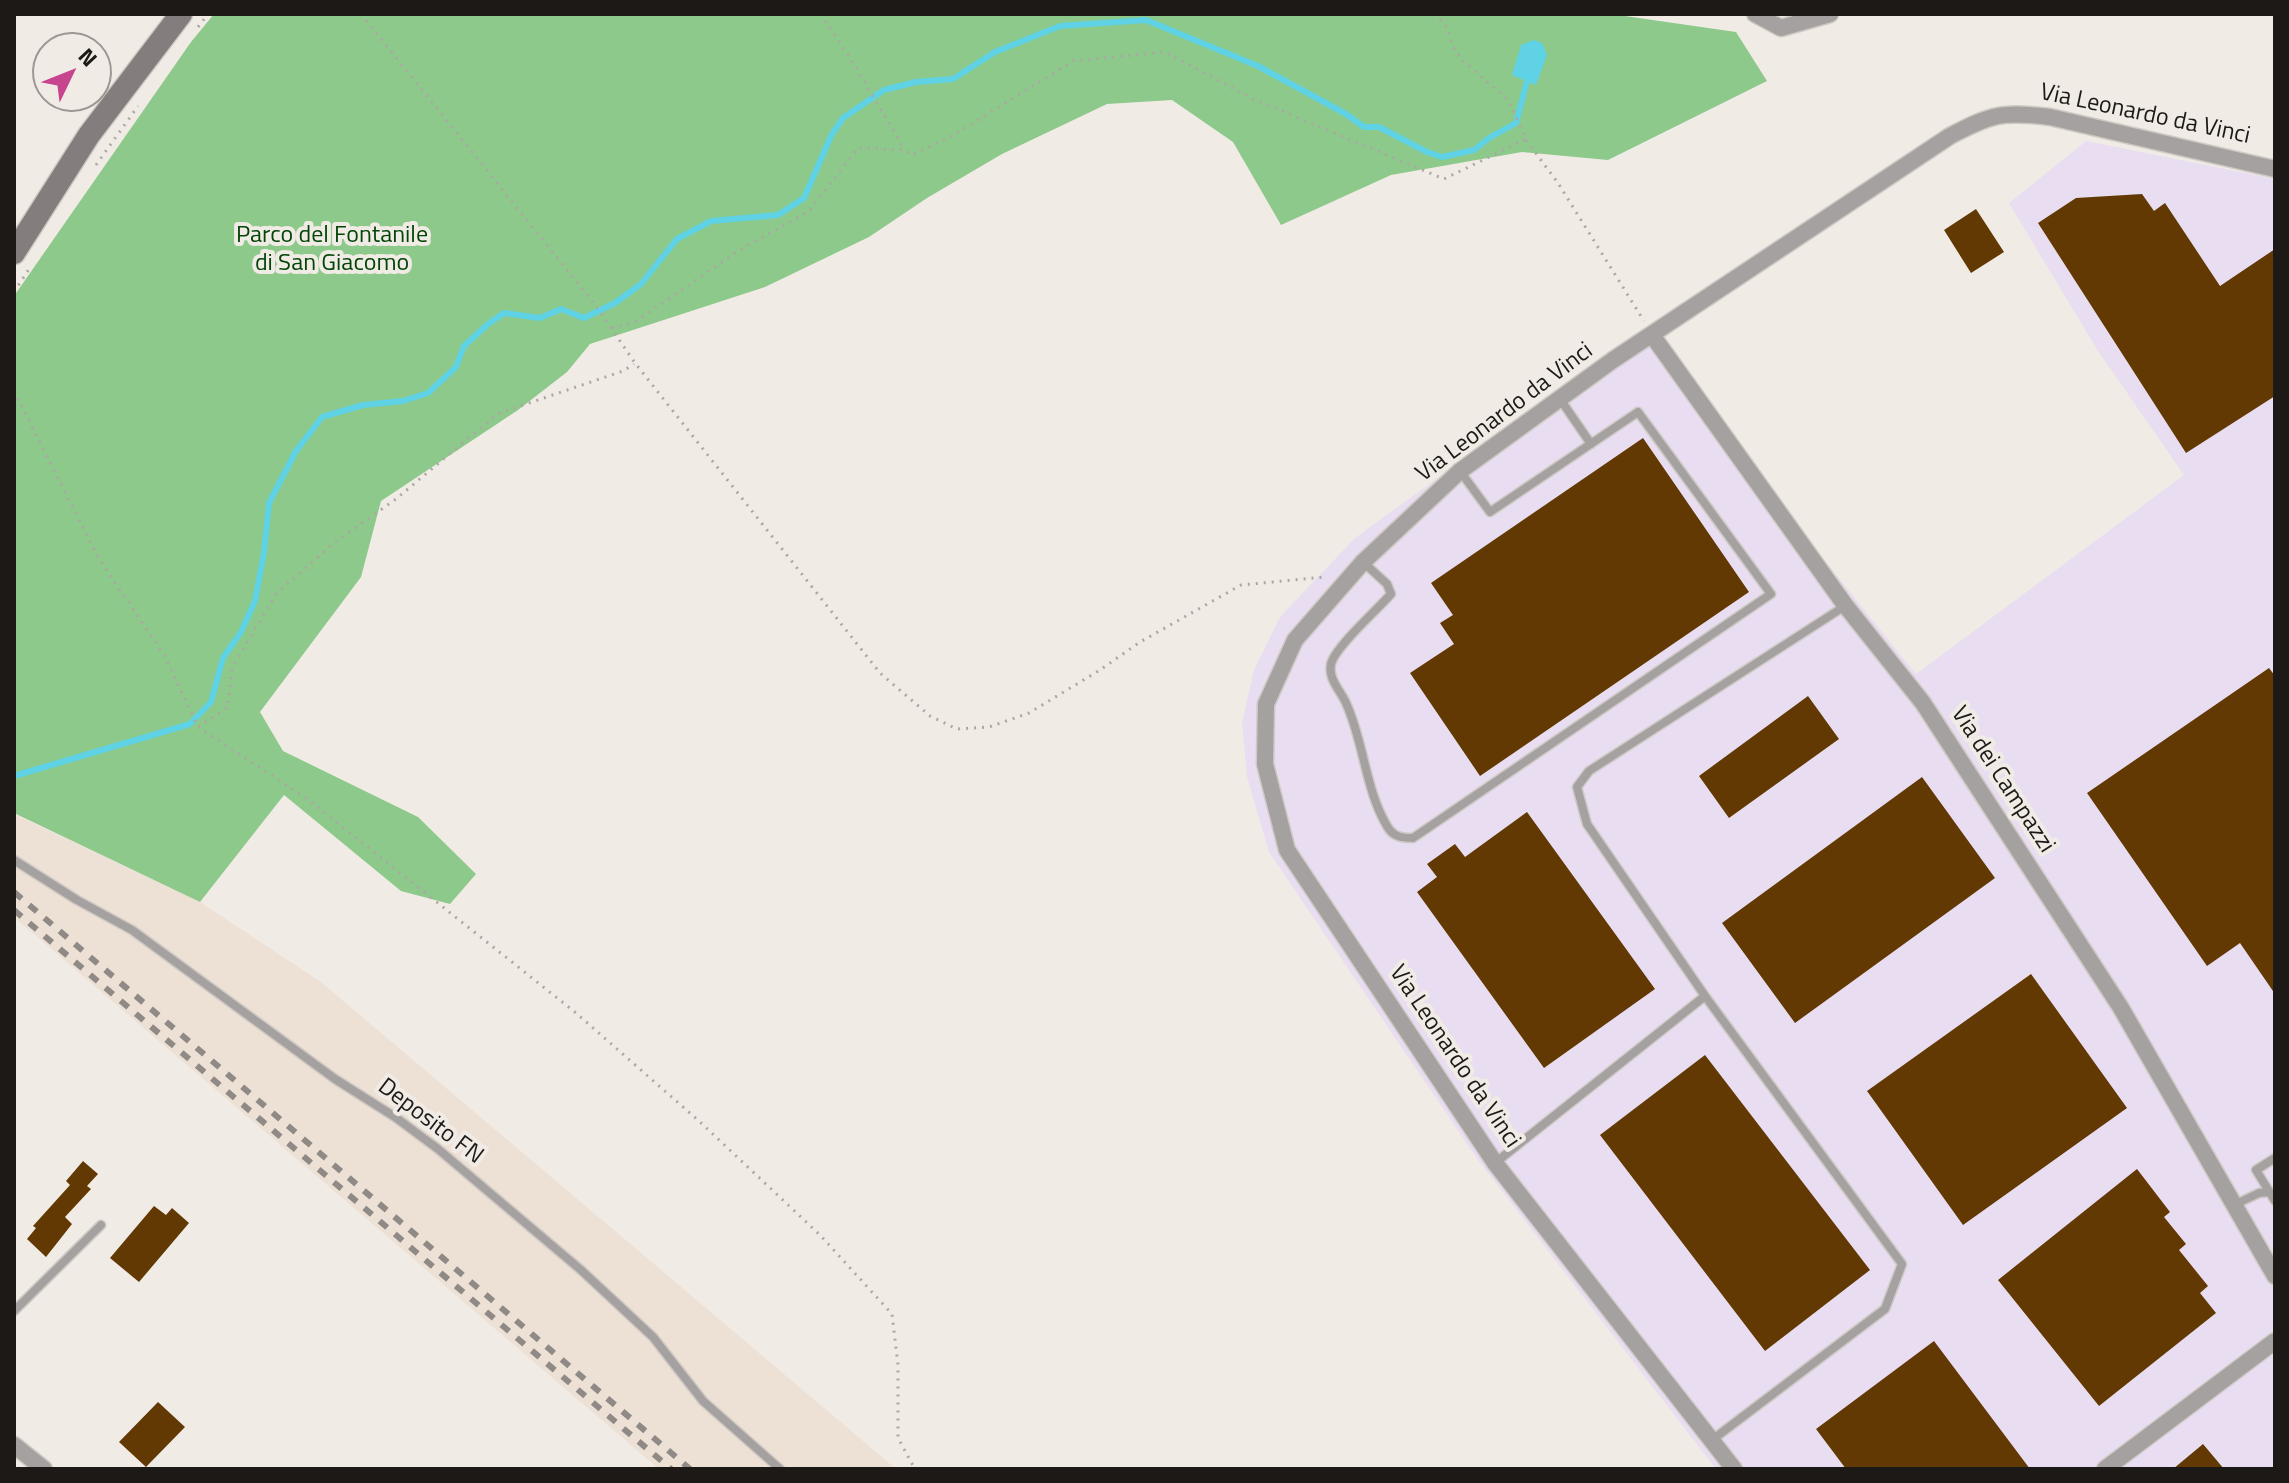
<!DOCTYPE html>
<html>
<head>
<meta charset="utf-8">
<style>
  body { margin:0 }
  #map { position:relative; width:2289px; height:1483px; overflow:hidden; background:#f1ebe5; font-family:"Titillium Web",sans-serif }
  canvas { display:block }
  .frame { position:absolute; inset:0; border:16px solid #1c1917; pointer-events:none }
  .north { position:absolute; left:32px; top:32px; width:80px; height:80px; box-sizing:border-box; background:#f1ebe5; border:2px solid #9c9793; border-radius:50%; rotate:47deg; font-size:22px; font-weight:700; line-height:32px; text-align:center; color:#1c1917 }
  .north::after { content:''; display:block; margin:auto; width:28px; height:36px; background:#c6458e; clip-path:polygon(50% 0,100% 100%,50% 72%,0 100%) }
</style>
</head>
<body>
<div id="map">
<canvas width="2289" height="1483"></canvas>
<div class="frame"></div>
<div class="north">N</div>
</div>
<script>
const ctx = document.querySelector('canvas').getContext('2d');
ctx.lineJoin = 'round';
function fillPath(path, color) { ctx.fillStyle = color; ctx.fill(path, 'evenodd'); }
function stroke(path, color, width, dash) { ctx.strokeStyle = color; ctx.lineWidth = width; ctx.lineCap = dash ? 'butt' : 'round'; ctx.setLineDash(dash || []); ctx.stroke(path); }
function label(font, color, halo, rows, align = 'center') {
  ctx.font = font + ' "Titillium Web",sans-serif'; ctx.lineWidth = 8; ctx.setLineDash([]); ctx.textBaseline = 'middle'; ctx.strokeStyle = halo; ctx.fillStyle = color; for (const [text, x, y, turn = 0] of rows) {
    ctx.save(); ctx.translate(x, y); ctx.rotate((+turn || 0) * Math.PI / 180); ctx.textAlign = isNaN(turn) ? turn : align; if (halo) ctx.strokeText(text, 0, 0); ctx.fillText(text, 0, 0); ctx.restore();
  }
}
const built = new Path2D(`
  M14 814 200 902 322 983 896 1469H659L14 917Z`);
const industrial = new Path2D(`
  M2086 141 2275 179V1469H1716L1478 1160 1269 852 1247 777 1242 723 1254 670 1280 617 1355 538 1640 331 1916 674 2184 475 2098 351 2009 203Z`);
const forest = new Path2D(`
  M214 14H1611L1736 32 1767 81 1608 160 1522 152 1391 175 1281 225 1233 142 1172 100 1107 104 1002 154 927 198 869 237 765 287 590 344 567 372 518 410 381 501 361 577 260 712 283 751 418 817 476 874 450 904 401 891 284 795 200 902 14 813V296L191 42Z`);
const water = new Path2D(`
  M1534 40 1542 43 1547 55 1536 85 1512 75 1521 45Z`);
const stream = new Path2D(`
  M14 776 190 724 211 702 223 658 241 632 255 601 264 552 269 503 296 451 322 417 363 405 403 401 428 393 456 367 464 346 488 324 504 313 540 318 561 309 584 318 615 303 641 284 677 239 711 221 778 215 804 198 832 134 843 118 884 90 916 82 953 79 995 52 1060 26 1146 20 1258 66 1346 114 1364 127H1379L1427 152 1442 157 1474 150 1489 138 1516 123 1527 81`);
const building = new Path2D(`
  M2142 194 2154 211 2165 203 2220 286 2275 249V396L2186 453 2038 223 2076 198Z
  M1976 209 2004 252 1971 273 1944 230Z
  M1643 438 1749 592 1480 776 1410 673 1454 644 1440 623 1453 615 1431 583Z
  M2269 668 2275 676V994L2240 943 2207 966 2087 793Z
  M1808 696 1839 739 1729 818 1699 776Z
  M1922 777 1995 878 1795 1023 1722 923Z
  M1527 812 1655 989 1544 1068 1417 892 1437 877 1427 864 1455 844 1465 857Z
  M2031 974 2127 1108 1963 1225 1867 1091Z
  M1705 1055 1870 1270 1765 1351 1600 1135Z
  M83 1161 98 1174 87 1186 91 1189 65 1217 72 1224 46 1257 27 1239 36 1228 33 1226 70 1185 66 1181Z
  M2137 1169 2170 1212 2164 1217 2186 1244 2179 1250 2208 1286 2200 1293 2216 1313 2099 1406 1998 1280Z
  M154 1206 166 1215 172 1208 189 1223 139 1282 110 1258Z
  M1934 1341 2030 1469H1846L1816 1429Z
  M158 1402 185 1427 146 1467 119 1442Z
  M2203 1444 2224 1469H2173Z`);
const path = new Path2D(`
  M361 14 596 306 635 363 880 673 930 716 957 729 989 727 1029 713 1100 670 1140 642 1241 585 1325 577
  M821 14 852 61 905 150
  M198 27 208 14
  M1526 140 1558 183 1644 321
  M96 165 138 106
  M14 292 29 269
  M612 328 635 322 738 251 809 211 858 148 905 150 912 155 954 135 1073 61 1165 52 1253 99 1444 179 1526 139 1508 100 1462 60 1452 45 1448 29 1435 14
  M14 391 99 559 164 655 198 727 228 707 232 668 276 594 334 543 396 499 497 414 623 371 634 364
  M198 727 306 798 576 1013 699 1121 820 1235 892 1314 898 1365V1438L915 1469`);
const lane = new Path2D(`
  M1560 399 1591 444
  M1363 562 1387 584 1391 594C1377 610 1335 647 1331 664 1328 679 1340 690 1346 703 1364 742 1365 789 1387 826 1393 837 1402 838 1413 838L1771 594 1638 412 1490 512 1460 471
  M14 860 77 900 132 930 335 1079 395 1117 438 1149 581 1270 653 1337 703 1401 780 1469
  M1705 996 1587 824 1577 787 1589 771 1845 606
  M2275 1158 2256 1170 2275 1201
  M1495 1163 1705 996 1902 1264 1885 1309 1712 1440
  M2234 1205 2259 1193 2269 1192
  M14 1311 101 1225`);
const street = new Path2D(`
  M1755 14 1781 28 1830 14
  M1652 335 1845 605 1923 703 2121 1008 2275 1276
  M14 1445 44 1469
  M1734 1469 1495 1163 1287 850 1265 764 1266 704 1295 640 1363 562 1460 471 1613 360 1950 136C1992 114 2002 111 2050 117L2275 169
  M2105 1469 2275 1341`);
const secondary = new Path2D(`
  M14 253 89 135 181 14`);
const rail = new Path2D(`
  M14 892 690 1469
  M14 910 671 1469`);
const streetNames = [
  ["Via Leonardo da Vinci",2145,115,12],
  ["Via Leonardo da Vinci",1505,413,-37],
  ["Via dei Campazzi",2002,780,57],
  ["Via Leonardo da Vinci",1454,1057,56],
  ["Deposito FN",430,1122,37]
];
const parkNames = [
  ["Parco del Fontanile",332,236],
  ["di San Giacomo",332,264]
];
fillPath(built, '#ede0d4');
fillPath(industrial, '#e9ddf1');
fillPath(forest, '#8dc98b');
fillPath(water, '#5fd2e5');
stroke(stream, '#5fd2e5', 6);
fillPath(building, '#623902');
stroke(lane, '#cfc9c4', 11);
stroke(street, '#cfc9c4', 19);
stroke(secondary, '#cfc9c4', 25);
stroke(path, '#aca7a2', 3, [2, 6]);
stroke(lane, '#a5a1a1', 8);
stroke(street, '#a5a1a1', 16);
stroke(secondary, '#837d7d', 22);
stroke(rail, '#8f8a86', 6, [10, 10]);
label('24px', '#1c1917', '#f1ebe5', streetNames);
label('24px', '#014507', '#f1ebe5', parkNames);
</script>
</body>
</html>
